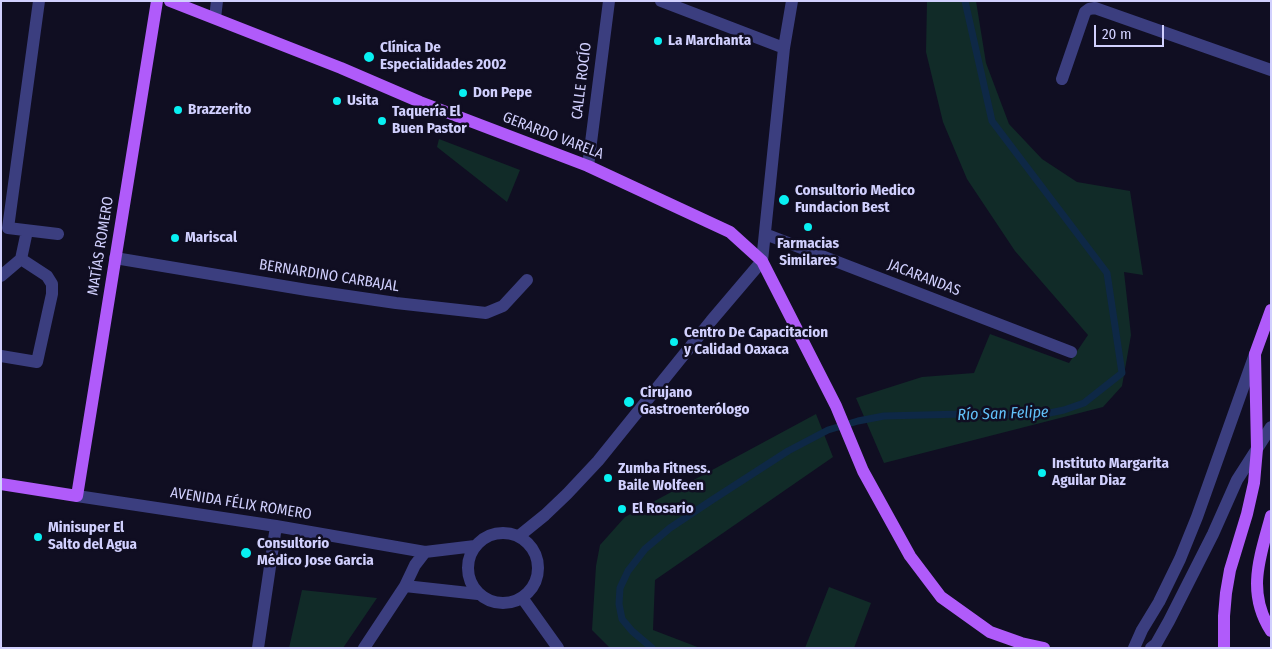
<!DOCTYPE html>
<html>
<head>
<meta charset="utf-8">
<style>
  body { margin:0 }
  #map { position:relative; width:1272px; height:649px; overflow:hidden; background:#100e22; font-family:"Fira Sans Condensed",sans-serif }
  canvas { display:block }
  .frame { position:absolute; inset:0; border:2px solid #d1d0fe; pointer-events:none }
  .scale { position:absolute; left:1094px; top:25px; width:70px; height:22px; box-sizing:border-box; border:2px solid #d1d0fe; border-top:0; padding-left:6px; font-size:15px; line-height:18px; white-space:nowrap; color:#d1d0fe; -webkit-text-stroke:4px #100e22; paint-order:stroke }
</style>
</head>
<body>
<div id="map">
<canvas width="1272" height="649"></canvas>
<div class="frame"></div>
<div class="scale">20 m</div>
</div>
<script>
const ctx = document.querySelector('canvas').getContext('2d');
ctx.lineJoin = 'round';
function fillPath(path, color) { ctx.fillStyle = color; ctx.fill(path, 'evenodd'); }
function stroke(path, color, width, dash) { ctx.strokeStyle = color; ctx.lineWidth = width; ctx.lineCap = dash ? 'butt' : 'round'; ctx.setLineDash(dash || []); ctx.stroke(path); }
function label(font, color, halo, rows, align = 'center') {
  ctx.font = font + ' "Fira Sans Condensed",sans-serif'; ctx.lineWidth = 5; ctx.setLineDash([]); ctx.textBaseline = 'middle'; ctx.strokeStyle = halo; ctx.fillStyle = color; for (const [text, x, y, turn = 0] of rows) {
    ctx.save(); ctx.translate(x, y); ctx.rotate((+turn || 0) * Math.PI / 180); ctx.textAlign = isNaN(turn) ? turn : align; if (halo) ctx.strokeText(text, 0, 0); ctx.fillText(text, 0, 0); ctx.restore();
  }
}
const green = new Path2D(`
  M927 1H976L986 63 1009 124 1042 159 1077 182 1130 191 1143 275 1124 272 1131 335 1122 386 1103 407 884 463 856 398 922 377 974 373 990 334 1069 363 1088 335 1015 251 967 179 943 122 926 52Z
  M439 139 520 170 507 202 437 147Z
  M816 414 833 457 655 580 653 630 700 648H610L592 630 596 566 600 545 625 517Z
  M829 587 871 603 854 648H805Z
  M302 590 377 598 343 648H289Z`);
const stream = new Path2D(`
  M652 648 632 631 622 619 619 604 620 588 628 571 645 549 670 528 712 500 788 451 828 430 858 421 884 416 963 414 1012 415H1040L1064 410 1084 403 1122 373 1107 273 992 121 965 1`);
const minor = new Path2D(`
  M39 1 8 228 58 234
  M661 1 784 48
  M215 18 217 1
  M1062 79 1085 12 1089 9 1095 8 1271 70
  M588 166 609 1
  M765 234 1071 352
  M115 258 307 290 396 303 486 313 503 306 527 280
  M1 276 21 259
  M1 356 37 362 52 294V284L47 276 21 259 27 231
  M77 496 276 526 425 552 475 546
  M468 568a35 35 0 1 1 70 0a35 35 0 1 1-70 0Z
  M519 536 545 515 567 494 598 461 711 321 762 261 784 48 792 1
  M405 586 478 594
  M523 599 558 648
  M258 648 276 526
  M364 648 405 586 415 565 425 552
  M1134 648 1142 630 1159 602 1180 559 1197 517 1255 354
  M1151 648 1156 644 1169 621 1213 534 1237 480 1271 427`);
const major = new Path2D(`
  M170 1 341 68 420 102 588 166 730 232 762 261 836 406 863 471 910 556 941 597 990 632 1021 643 1044 648
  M1 484 77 496 157 1
  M1271 516C1260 557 1246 592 1271 631
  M1224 648V616L1226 593 1230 570 1247 514 1254 483 1257 449 1255 354 1271 310`);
const markers = [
  [658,41,5,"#08f0f2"],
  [369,57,6,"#08f0f2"],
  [463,93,5,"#08f0f2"],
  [337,101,5,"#08f0f2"],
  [178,110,5,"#08f0f2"],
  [382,121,5,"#08f0f2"],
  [784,200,6,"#08f0f2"],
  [808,227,5,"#08f0f2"],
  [175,238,5,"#08f0f2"],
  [674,342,5,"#08f0f2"],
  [629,402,6,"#08f0f2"],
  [1042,473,5,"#08f0f2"],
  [608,478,5,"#08f0f2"],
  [622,509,5,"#08f0f2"],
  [38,537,5,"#08f0f2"],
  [246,553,6,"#08f0f2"]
];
const poiNames = [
  ["La Marchanta",668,41],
  ["Clínica De",380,48],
  ["Especialidades 2002",380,65],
  ["Don Pepe",473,93],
  ["Usita",347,101],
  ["Brazzerito",188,110],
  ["Taquería El",392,112],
  ["Buen Pastor",392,129],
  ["Consultorio Medico",795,191],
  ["Fundacion Best",795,208],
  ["Mariscal",185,238],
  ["Farmacias",808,244,"center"],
  ["Similares",808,261,"center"],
  ["Centro De Capacitacion",684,333],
  ["y Calidad Oaxaca",684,350],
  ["Cirujano",640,393],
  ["Gastroenterólogo",640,410],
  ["Instituto Margarita",1052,464],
  ["Aguilar Diaz",1052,481],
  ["Zumba Fitness.",618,469],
  ["Baile Wolfeen",618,486],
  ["El Rosario",632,509],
  ["Minisuper El",48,528],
  ["Salto del Agua",48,545],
  ["Consultorio",257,544],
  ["Médico Jose Garcia",257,561]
];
const streetNames = [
  ["CALLE ROCÍO",582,81,-83],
  ["GERARDO VARELA",553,136,21],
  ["MATÍAS ROMERO",101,246,-81],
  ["BERNARDINO CARBAJAL",329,276,9],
  ["JACARANDAS",924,278,21],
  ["AVENIDA FÉLIX ROMERO",241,504,9]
];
const waterNames = [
  ["Río San Felipe",1003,414,-2]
];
fillPath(green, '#112b28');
stroke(stream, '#0e2846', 7);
stroke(minor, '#3b3e7f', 12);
stroke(major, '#b05bfa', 12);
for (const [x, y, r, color] of markers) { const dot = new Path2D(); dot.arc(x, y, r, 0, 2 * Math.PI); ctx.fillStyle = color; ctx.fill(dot); stroke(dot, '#100e22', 2); }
label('bold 15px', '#d1d0fe', '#100e22', poiNames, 'left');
label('15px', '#d1d0fe', '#100e22', streetNames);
label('italic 16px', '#62c1fa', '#100e22', waterNames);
</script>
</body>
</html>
